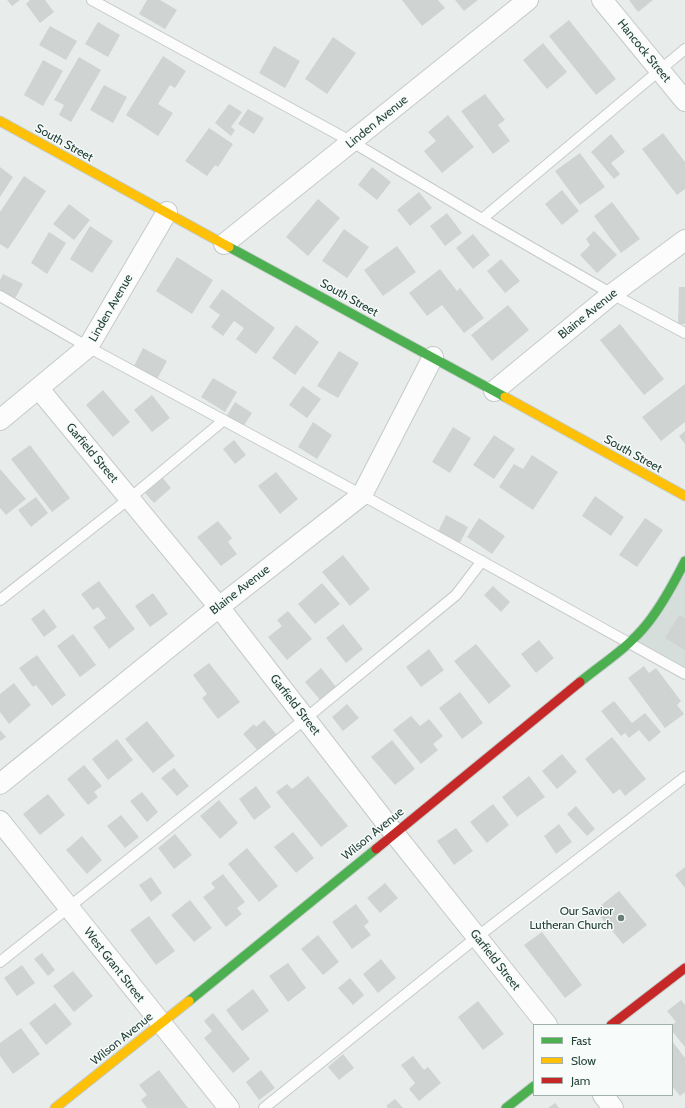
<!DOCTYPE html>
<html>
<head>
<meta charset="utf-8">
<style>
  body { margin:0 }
  #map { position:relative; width:685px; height:1108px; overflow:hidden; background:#e8edeb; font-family:Cabin,sans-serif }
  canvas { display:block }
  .legend { position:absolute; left:533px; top:1024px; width:140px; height:72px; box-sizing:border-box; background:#f7fbf9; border:1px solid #a3b1ad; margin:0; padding:5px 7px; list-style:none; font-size:12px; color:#24423a }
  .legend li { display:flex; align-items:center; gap:8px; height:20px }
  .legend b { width:20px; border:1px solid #a3b1ad }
</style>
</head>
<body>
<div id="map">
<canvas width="685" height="1108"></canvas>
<ul class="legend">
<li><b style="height:5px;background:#4caf50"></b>Fast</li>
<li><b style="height:5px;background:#ffc107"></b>Slow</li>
<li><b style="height:5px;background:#c62828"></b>Jam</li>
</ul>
</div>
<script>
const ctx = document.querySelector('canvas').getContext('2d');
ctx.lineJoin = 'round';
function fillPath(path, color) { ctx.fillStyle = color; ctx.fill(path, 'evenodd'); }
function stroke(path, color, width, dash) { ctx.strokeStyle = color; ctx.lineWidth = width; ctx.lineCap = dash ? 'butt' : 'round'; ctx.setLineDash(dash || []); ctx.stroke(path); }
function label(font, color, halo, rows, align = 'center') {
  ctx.font = font + ' Cabin,sans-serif'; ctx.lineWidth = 3; ctx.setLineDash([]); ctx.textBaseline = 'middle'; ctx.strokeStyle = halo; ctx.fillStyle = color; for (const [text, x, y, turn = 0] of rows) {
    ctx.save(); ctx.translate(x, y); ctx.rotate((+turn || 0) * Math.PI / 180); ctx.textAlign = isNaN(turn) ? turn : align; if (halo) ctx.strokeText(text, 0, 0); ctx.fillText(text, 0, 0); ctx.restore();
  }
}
const built = new Path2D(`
  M685 561V674L629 642Z`);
const building = new Path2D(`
  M7 0H20L12 6Z
  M30 0H45L54 12 40 23 26 4Z
  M147 0H160L177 10 165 29 139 14Z
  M402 0H438L445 8 422 26Z
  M455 0H478L464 11Z
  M629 0H653L638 12Z
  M569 20 616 79 596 95 549 36Z
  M98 22 120 35 108 57 85 44Z
  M50 26 77 41 66 60 39 45Z
  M333 37 356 53 327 94 305 79Z
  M543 43 567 72 547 89 523 60Z
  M274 46 300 61 285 88 259 73Z
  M163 56 186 71 175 88 170 85 158 104 173 113 158 136 126 115Z
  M79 57 101 70 71 122 59 115 64 105 54 100Z
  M43 60 63 71 43 106 24 95Z
  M104 85 127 97 113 123 90 110Z
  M485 94 505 120 498 125 510 141 493 154 461 111Z
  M229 104 242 112 231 127 235 130 231 136 215 123Z
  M248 109 264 118 254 134 238 124Z
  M448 115 474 147 442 173 424 151 436 141 428 132Z
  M209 128 233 144 218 167 215 165 207 176 185 161Z
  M663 133 685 162V189L677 195 642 149Z
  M611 134 625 152 611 163 620 174 614 179 591 152Z
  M580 153 605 187 580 205 555 171Z
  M0 167 13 177 0 197Z
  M372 167 391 182 377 200 358 185Z
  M24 176 46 191 8 249 0 244V212Z
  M562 190 579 211 562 225 545 204Z
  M419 192 432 208 410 226 397 210Z
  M318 199 340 218 308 256 286 237Z
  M612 202 640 239 621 253 594 216Z
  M69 204 90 220 74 240 53 224Z
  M447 213 462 233 445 246 430 226Z
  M90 226 113 241 92 273 70 259Z
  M344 229 369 247 347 278 322 261Z
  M594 231 617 255 597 273 580 255 590 245 586 239Z
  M49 232 66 243 47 274 31 263Z
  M473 234 490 255 473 269 456 248Z
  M397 246 416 272 383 296 364 270Z
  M177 257 213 280 192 314 156 291Z
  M501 259 520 281 505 293 487 271Z
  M440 269 457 291 460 288 484 318 464 333 442 305 427 316 409 293Z
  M3 274 23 284 13 302 0 295V280Z
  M679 287H685V324H678Z
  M222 289 275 328 256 354 236 339 244 328 234 321 223 336 211 327 220 315 209 307Z
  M508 305 529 330 492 361 471 335Z
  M620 324 664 379 644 395 600 340Z
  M296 325 319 342 295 375 272 358Z
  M143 348 167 361 157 379 134 366Z
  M339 351 359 363 338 398 317 386Z
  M213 378 237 392 225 412 201 397Z
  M685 384V422L661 441 642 417Z
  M303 386 321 399 307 418 289 405Z
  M103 390 130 422 113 437 86 405Z
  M152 395 170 418 152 432 134 410Z
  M235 402 252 413 243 427 226 417Z
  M313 422 332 435 317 459 298 447Z
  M453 427 471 438 450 473 432 462Z
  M685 431V444L679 436Z
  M494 435 515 449 494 479 473 465Z
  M234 440 246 455 235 464 223 449Z
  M30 445 70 498 52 512 11 459Z
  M532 455 558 472 533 510 499 487 514 464 523 469Z
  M0 469 26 499 6 515 0 508Z
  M276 472 298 499 280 514 258 486Z
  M163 478 171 488 154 503 145 493Z
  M595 496 624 517 611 536 582 516Z
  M36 497 48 513 31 527 18 510Z
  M446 515 468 527 459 545 437 534Z
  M479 518 505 536 492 554 467 537Z
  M645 518 663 530 637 567 619 555Z
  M218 521 232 538 228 542 237 554 221 566 197 537Z
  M343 555 370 589 350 606 322 572Z
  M99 581 135 629 109 649 93 627 106 618 98 607 93 610 81 594Z
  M322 583 340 604 315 624 298 604Z
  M493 586 510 602 501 612 484 595Z
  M153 593 168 614 150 627 135 606Z
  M44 609 57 627 44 637 31 619Z
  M288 611 312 639 287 660 268 637 282 626 277 620Z
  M679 615 685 618V650L665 638Z
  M343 624 363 649 346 663 326 638Z
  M73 634 96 665 80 677 57 646Z
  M539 640 554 658 536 673 521 654Z
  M476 644 511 686 489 704 454 661Z
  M429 649 444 670 421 687 406 667Z
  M37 655 66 695 52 706 36 685 33 687 19 668Z
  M209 663 240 702 218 719 202 698 207 694 193 675Z
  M644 666 649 673 656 668 681 701 677 705 684 714 665 728 628 678Z
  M321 668 337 688 321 701 305 682Z
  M14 683 31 705 9 724 0 712V694Z
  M460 692 483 723 462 739 439 708Z
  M614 701 632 723 645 713 661 732 649 742 639 730 629 738 625 733 621 736 601 711Z
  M347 704 359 718 343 731 332 717Z
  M411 716 420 726 429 719 443 736 433 744 438 750 421 764 393 730Z
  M264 720 278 736 259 752 243 734 254 724 256 727Z
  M147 721 175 756 153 773 125 739Z
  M0 730 6 737 0 741Z
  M612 737 646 779 625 796 620 789 613 794 585 759Z
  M117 739 133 760 108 780 92 759Z
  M392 740 415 769 395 785 371 757Z
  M562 754 577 772 557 789 542 771Z
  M84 765 102 786 94 792 98 797 88 805 67 779Z
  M174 768 189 786 177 796 161 778Z
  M308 776 348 826 321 847 276 792 287 784 292 789Z
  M529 776 545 797 517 817 502 797Z
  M256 786 271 807 254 820 239 799Z
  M142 792 158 812 147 822 130 801Z
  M48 794 65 815 40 835 23 814Z
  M219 800 238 823 220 839 200 816Z
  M493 804 509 825 487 843 470 822Z
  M576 806 595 829 587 836 567 814Z
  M121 815 139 837 125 848 107 826Z
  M559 824 572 842 556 854 544 836Z
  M456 828 473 851 454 865 437 841Z
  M293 832 314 858 296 873 274 847Z
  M175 834 192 855 174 869 158 848Z
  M82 836 102 860 87 874 66 850Z
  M247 848 278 886 259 902 228 864Z
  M685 867V888L675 875Z
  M223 874 245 902 237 908 242 914 226 927 203 897 215 888 211 883Z
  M151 877 162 893 151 902 139 885Z
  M385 883 398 898 380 913 367 898Z
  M619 891 647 925 623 944 595 910Z
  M190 900 212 928 194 942 171 915Z
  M356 904 369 922 364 926 371 935 352 949 332 922Z
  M149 916 175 951 156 965 130 930Z
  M542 932 582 985 565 998 524 945Z
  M318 935 339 962 323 975 301 949Z
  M42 953 55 970 48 976 34 959Z
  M381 959 396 978 378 993 363 974Z
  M288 963 306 988 288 1002 269 976Z
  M22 965 35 983 17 996 4 978Z
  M73 971 93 996 74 1012 53 986Z
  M350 978 364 995 353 1005 338 988Z
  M253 989 269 1011 242 1031 226 1010Z
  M681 1000 685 1005V1047L672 1031V1025L676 1022 667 1011Z
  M478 1001 504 1034 483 1050 458 1017Z
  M55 1003 72 1024 46 1045 29 1023Z
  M213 1013 250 1059 233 1073 204 1038 212 1031 204 1021Z
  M21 1028 40 1054 13 1074 0 1056V1043Z
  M672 1041 685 1058V1092L680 1096 672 1086Z
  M343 1054 354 1068 339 1080 328 1067Z
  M413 1056 424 1070 428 1067 441 1083 419 1101 409 1089 415 1083 401 1065Z
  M159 1070 188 1108H147L141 1100 147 1095 139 1085Z
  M261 1070 275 1088 259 1100 246 1082Z
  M395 1099 403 1108H388L386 1106Z
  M555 1103 559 1108H548Z`);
const lane = new Path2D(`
  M92 0 352 142 482 219 612 294 685 333
  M482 219 685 49
  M0 296 88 347 362 495 685 674
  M0 600 130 498 224 420
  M0 962 305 719 456 595 482 561
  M264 1108 477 937 685 777`);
const street = new Path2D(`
  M602 0 685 101
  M224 244 528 0
  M39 389 219 607 394 833 547 1025
  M494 391 612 294 685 240
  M0 420 88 347 167 212
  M0 784 219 607 362 495 433 357
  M0 821 229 1108
  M603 1095 613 1108`);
const fast = new Path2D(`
  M229 247 505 397
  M580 682C602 664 629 647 647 624 663 604 674 583 685 561
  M189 1001 376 849
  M506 1108 534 1086`);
const slow = new Path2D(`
  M0 121 229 247
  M505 397 685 496
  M55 1108 189 1001`);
const jam = new Path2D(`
  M376 849 580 682
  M611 1025 685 968`);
const markers = [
  [621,918,4,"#697e78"]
];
const streetNames = [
  ["Hancock Street",644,51,51],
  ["Linden Avenue",377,122,-39],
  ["South Street",64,143,29],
  ["South Street",349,298,29],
  ["Linden Avenue",111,308,-60],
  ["Blaine Avenue",588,314,-39],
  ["Garfield Street",92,453,50],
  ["South Street",633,454,29],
  ["Blaine Avenue",240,590,-38],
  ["Garfield Street",295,705,52],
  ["Wilson Avenue",373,834,-39],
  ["Garfield Street",495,960,52],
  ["West Grant Street",114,965,52],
  ["Wilson Avenue",122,1039,-39]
];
const poiNames = [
  ["Our Savior",613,911],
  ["Lutheran Church",613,925]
];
fillPath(built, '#d6dedb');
fillPath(building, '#cfd4d2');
stroke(lane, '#c5cac8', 12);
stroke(street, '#c5cac8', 22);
stroke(fast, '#c3cbc8', 11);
stroke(slow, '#c3cbc8', 11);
stroke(jam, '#c3cbc8', 11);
stroke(lane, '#fcfcfc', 10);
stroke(street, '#fcfcfc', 20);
stroke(fast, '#4caf50', 9);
stroke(slow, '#ffc107', 9);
stroke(jam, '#c62828', 9);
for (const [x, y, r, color] of markers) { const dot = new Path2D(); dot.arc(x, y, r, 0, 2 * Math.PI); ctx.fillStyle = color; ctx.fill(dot); stroke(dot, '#f7fbf9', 1.5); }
label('12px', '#24423a', '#f7fbf9', streetNames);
label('12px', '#24423a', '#f7fbf9', poiNames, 'right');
</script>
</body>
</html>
